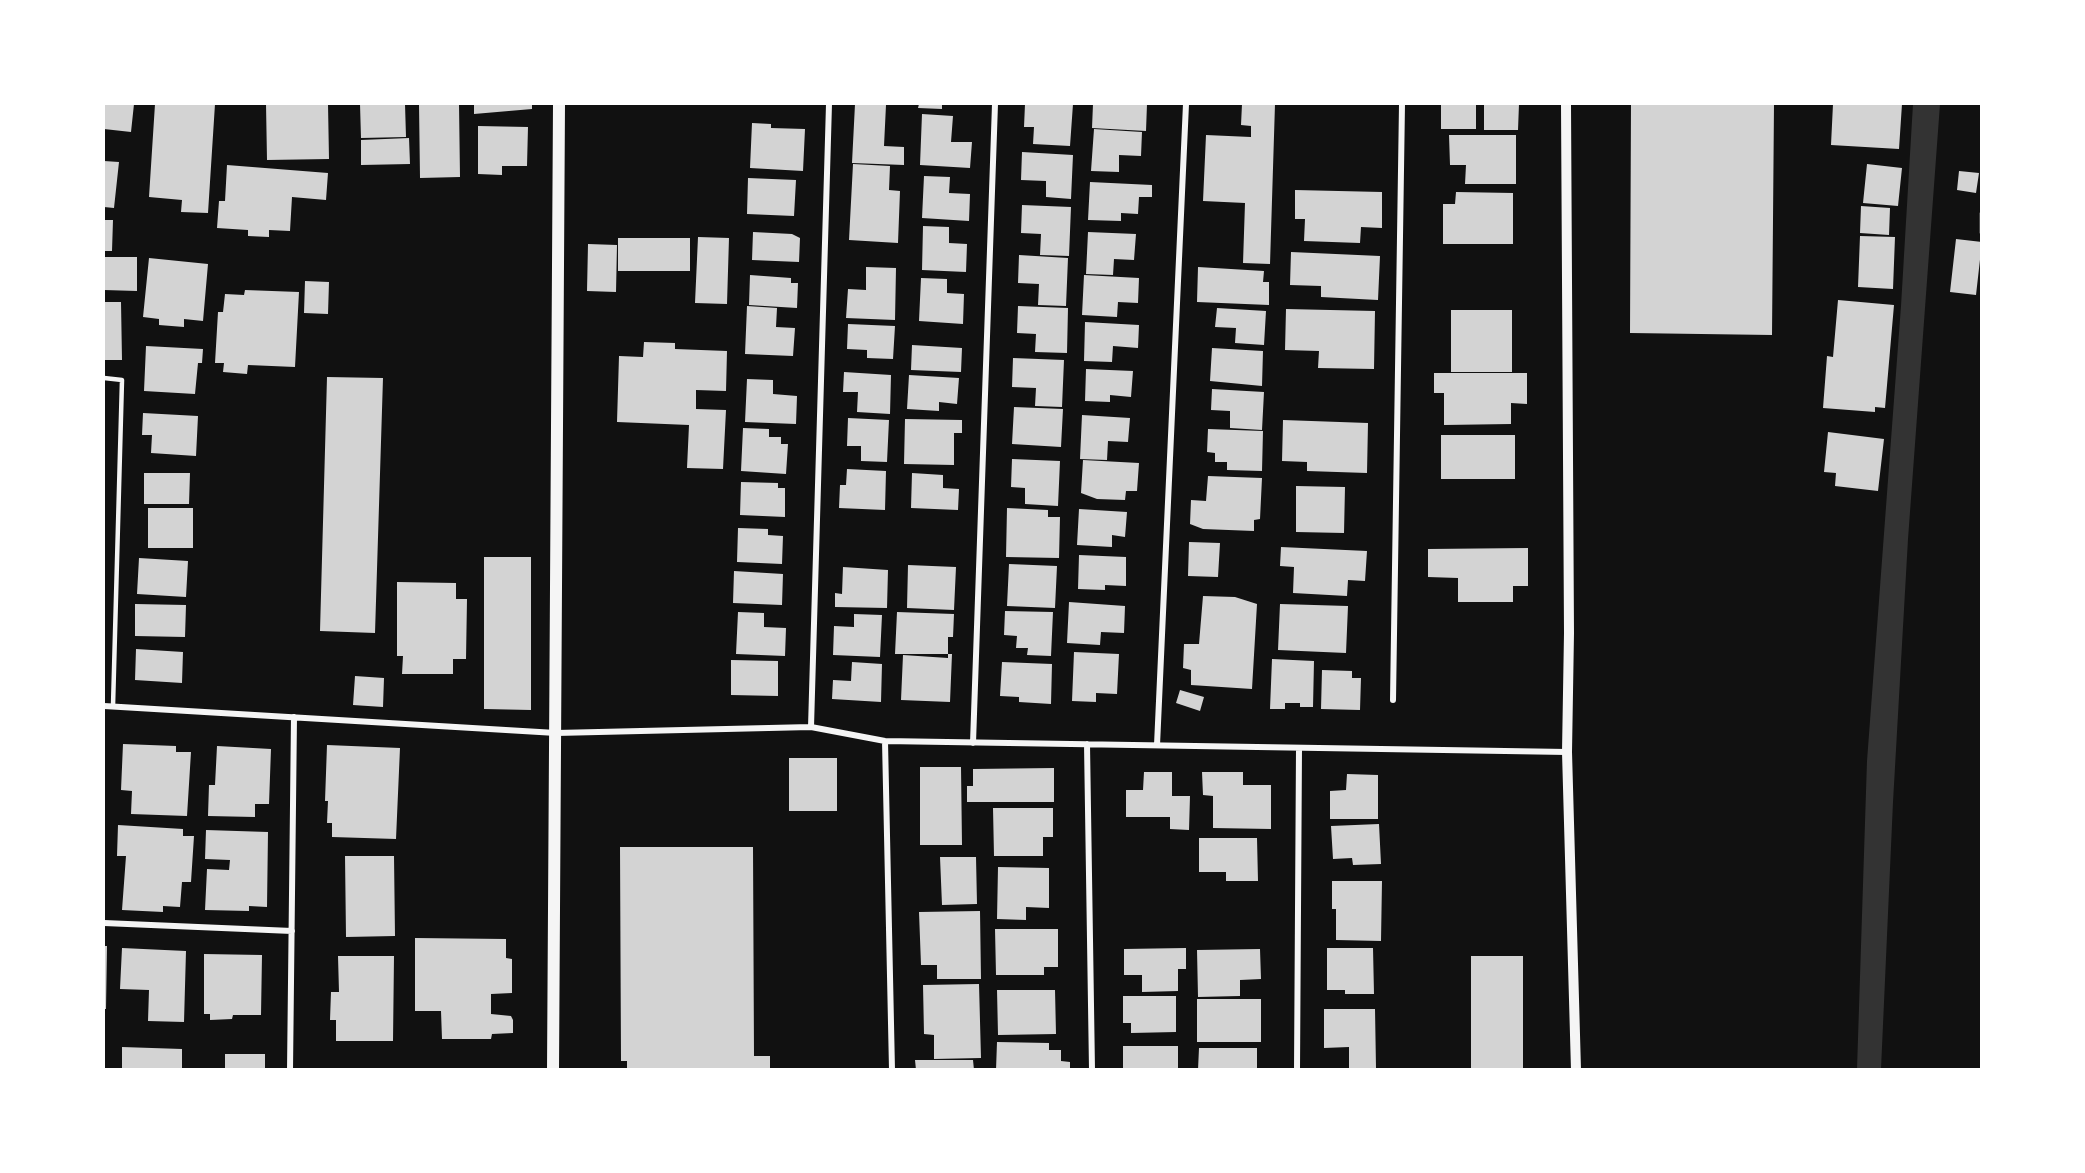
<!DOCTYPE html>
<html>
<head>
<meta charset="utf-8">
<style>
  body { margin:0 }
  #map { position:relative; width:2085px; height:1173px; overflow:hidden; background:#111; font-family:"Varela Round",sans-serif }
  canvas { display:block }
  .frame { position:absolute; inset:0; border:105px solid #fff; pointer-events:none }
</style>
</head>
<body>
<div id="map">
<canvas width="2085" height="1173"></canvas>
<div class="frame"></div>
</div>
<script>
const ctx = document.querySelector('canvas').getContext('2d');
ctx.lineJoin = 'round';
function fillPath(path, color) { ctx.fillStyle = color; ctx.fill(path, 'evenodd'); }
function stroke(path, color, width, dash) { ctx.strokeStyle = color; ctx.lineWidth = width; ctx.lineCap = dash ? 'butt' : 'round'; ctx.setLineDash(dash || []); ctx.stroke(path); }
const water = new Path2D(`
  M1913 104H1940L1908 539 1893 802 1881 1069H1857L1867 761 1901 306Z`);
const building = new Path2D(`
  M104 104H134L131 132 104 129Z
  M155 104H215L208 213 181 212 182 200 149 197Z
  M266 104H328L329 159 267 160Z
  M360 104H405L406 137 361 138Z
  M419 104H459L460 177 420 178Z
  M474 104H532V109L474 114Z
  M855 104 886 105 884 146 904 147V165L852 163Z
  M919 104H942V109L918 108Z
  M1025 104H1073L1070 146 1033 144 1034 127H1024Z
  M1093 104H1147L1146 131 1092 128Z
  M1242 104H1275L1270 264 1243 263 1245 203 1203 201 1206 135 1251 137V126L1241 125Z
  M1441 104H1476V129H1441Z
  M1484 104H1519L1518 130H1484Z
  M1631 104H1774L1772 335 1630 333Z
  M1833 104H1902L1899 149 1831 145Z
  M922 114 953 116 951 142H972L970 168 920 165Z
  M752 123 771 124V128L805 129 803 171 750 168Z
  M478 126 528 127 527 166H502V175L478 174Z
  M1094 129 1142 132 1141 156 1119 155V172L1091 171Z
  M1449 135H1516V184H1465L1466 165H1450Z
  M409 138 410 164 361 165V140Z
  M1022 152 1073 155 1071 199 1046 197V181L1021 180Z
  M104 161 119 162 114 208 104 207Z
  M853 164 890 166 889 190 900 191 898 243 849 240Z
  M1867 164 1902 168 1898 206 1863 203Z
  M227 165 328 173 326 200 292 197 290 231 269 230V237L248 236V230L217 228 219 201H225Z
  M1959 171 1979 173 1976 193 1957 190Z
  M924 176 950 177 949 193 970 194 969 221 922 218Z
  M748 178 796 180 794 216 747 214Z
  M1090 182 1152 185V197H1139L1138 214 1121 213V221L1088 220Z
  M1295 190 1382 192V228L1361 227 1360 243 1304 241 1305 219H1295Z
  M1456 192 1513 193V244H1443V204H1455Z
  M1022 205 1071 207 1069 256 1040 255 1041 234 1021 233Z
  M1861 206 1890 208 1889 235 1860 233Z
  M104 220H113L112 251H104Z
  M923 226 949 227V243L967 244 966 272 922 270Z
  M753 232 792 234 800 238 799 262 752 260Z
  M1088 232 1136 234 1134 260 1114 259 1113 275 1086 274Z
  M1860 236 1895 237 1893 289 1858 287Z
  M698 237 729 238 727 304 695 303Z
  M618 238H690V271H618Z
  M1956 239 1982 242 1976 295 1950 292Z
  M588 244 617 245 616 292 587 291Z
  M1291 252 1380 256 1378 300 1321 297V286L1290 285Z
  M1019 255 1068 258 1066 306 1038 305 1039 284 1018 283Z
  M104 257H137V291L104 290Z
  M149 258 208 264 203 321 184 319V327L159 325V319L143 317Z
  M866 267 896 268 895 320 846 318 848 289 866 290Z
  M1198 267 1264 271 1263 282H1269V305L1197 302Z
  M750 275 791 278V283H798L797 308 749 305Z
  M1084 275 1139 278 1138 303 1118 302 1117 317 1082 315Z
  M921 278 947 279V293L964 294 963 324 919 321Z
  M305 281 329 282 328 314 304 313Z
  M245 290 299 292 295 367 248 365 247 374 223 372 224 363H215L218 312H223L225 294 244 295Z
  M1838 300 1894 305 1885 408 1875 407V412L1823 408 1827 356 1833 357Z
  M104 302H121L122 360H104Z
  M747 306 777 308 776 327 795 328 793 356 745 354Z
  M1018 306 1068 308 1067 353 1035 352 1036 334 1017 333Z
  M1217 308 1266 311 1264 345 1235 343 1236 328 1215 327Z
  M1286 309 1375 311 1374 369 1318 368 1319 351 1285 350Z
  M1451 310H1512V372H1451Z
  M1085 322 1139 325 1138 348 1113 346 1112 362 1084 361Z
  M848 324 895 326 893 359 867 358V350L847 349Z
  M644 342 675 343V349L727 351 726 391 696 390V409L726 410 723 469 687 468 689 425 617 422 619 356 643 357Z
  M912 345 962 348 961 372 911 370Z
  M146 346 203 349 202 363H198L195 394 144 391Z
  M1212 348 1263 351 1262 386 1210 381Z
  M1013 358 1064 360 1062 407 1035 406 1036 388 1012 387Z
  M1086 369 1133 371 1131 397 1110 395V402L1085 401Z
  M844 372 891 375 890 414 857 412 858 392H843Z
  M1434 373H1527V404L1511 403V424L1444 425V393H1434Z
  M909 375 959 378 957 404 939 402V411L907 409Z
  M327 377 383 378 375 633 320 631Z
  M747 379 773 380V394L797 396 796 424 745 422Z
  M1212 389 1264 392 1262 430 1230 428V411L1211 410Z
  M1014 407 1063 409 1061 447 1012 444Z
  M143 413 198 416 196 456 151 453 152 435H142Z
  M1082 415 1130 418 1128 442 1108 441 1107 460 1080 459Z
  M848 418 889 420 887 462 861 461V446H847Z
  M905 419 962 420V433H954V465L904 464Z
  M1283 420 1368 423 1367 473 1307 471V462L1282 461Z
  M743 428 769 429V437H781V444H788L786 474 741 471Z
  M1208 429 1263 431 1262 471 1227 470V462H1215V453L1207 452Z
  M1828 432 1884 439 1878 491 1835 486 1836 473 1824 472Z
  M1441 435H1515V479H1441Z
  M1012 459 1060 461 1058 506 1025 504V488L1011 487Z
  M1083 460 1139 463 1137 491H1126L1125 500 1097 499 1081 493Z
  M847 469 886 471 885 510 839 508 840 485H846Z
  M144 473H190L189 504H144Z
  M912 473 943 475V488L959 489 958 510 911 508Z
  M1208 476 1262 478 1260 519 1254 520V531L1203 529 1190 524 1191 500 1206 501Z
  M741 482 778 483V488H785V517L740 515Z
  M1296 486 1345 487 1344 533 1296 532Z
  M148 508H193V548H148Z
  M1007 508 1048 510V517H1060L1059 558 1006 557Z
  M1079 509 1127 512 1125 537 1112 535V547L1077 545Z
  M738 528 768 529V535L783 536 782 564 737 562Z
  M1189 542 1220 543 1218 577 1188 576Z
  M1281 547 1367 551 1365 581 1348 580 1347 596 1293 593 1294 567 1280 566Z
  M1528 548V586H1513V602H1458V578L1428 577V549Z
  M1079 555 1126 557V586L1105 585V590L1078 589Z
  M484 557H531V710L484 709Z
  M139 558 188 561 186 597 137 594Z
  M1009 564 1057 566 1055 608 1007 606Z
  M908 565 956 567 954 610 907 608Z
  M843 567 888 570 887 608 835 607V593L842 594Z
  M734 571 783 574 782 605 733 603Z
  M397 582 456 583V599H467L466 659H453V674H402L403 656H397Z
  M1203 596 1235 597 1257 604 1252 689 1191 685V670L1183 668 1184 644H1199Z
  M1069 602 1125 606 1124 633 1101 632 1100 645 1067 643Z
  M135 604 186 605 185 637 135 636Z
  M1280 604 1348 606 1346 653 1278 650Z
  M1005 611 1053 612 1051 656 1027 655 1028 648H1016L1017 636 1004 635Z
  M738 612 764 613V627L786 628 785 656 736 654Z
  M897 612 954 614 953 637H948V654H895Z
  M854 614 882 615 880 657 833 655 834 626 854 627Z
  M136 649 183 652 182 683 135 680Z
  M1074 652 1119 654 1117 694 1096 693V702L1072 701Z
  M948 654H952L950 702 901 700 903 655 948 658Z
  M1272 659 1314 661 1313 707H1300V703H1285V709H1270Z
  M731 660 778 661V696L731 695Z
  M852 662 882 664 881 702 832 699 833 680 851 681Z
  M1002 662 1052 664 1051 704 1019 702V697L1000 696Z
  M1322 670 1352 671V678H1361L1360 710 1321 709Z
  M355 676 384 678 383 707 353 705Z
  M1180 690 1204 697 1200 711 1176 703Z
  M123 744 176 746V752H191L187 816 131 814 132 791 121 790Z
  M327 745 400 748 396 839 332 837V823H327L328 801H325Z
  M217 746 271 749 269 804H255V817L208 816 209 785H215Z
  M789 758H837V811H789Z
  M920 767H961L962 845H920Z
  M1054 768V802H967V786H973V769Z
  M1144 772H1172V796H1190L1189 830 1170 829V817H1126V790H1143Z
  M1202 772H1243V785H1271V829L1213 828V796L1203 795Z
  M1347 774 1378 775V819H1330V791L1346 790Z
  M993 808H1053V837H1043V856H994Z
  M1379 824 1381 864 1353 865 1352 858 1333 859 1331 826Z
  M118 825 183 829V836H194L191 882H182L180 907 163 906V912L122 910 126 856H117Z
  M206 830 268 832 267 907 249 906V911L205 910 207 869 229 870 230 860 205 859Z
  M1199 838H1257L1258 881H1226V872H1199Z
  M620 847H753L754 1056H770V1070H627V1061H621Z
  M345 856H394L395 936 346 937Z
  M940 857H976L977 904 942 905Z
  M998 867 1049 868V908L1026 907V920L997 919Z
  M1332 881H1382L1381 941 1336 940V909H1332Z
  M980 911 981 979H937V965H921L919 912Z
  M995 929H1058V967H1044V975H996Z
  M415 938 506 939V958L512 959V993L491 994V1014L511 1016 513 1020V1033L492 1034 491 1039H442L441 1011H415Z
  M104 946H107L106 1009H104Z
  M122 948 186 951 184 1022 148 1021 149 990 120 989Z
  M1186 948V969H1178V991L1142 992V975H1124V949Z
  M1327 948H1373L1374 994H1345V990H1327Z
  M1260 949 1261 979 1240 980V996L1198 997 1197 950Z
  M204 954 262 955 261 1015H233L232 1019 210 1020V1014H204Z
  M338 956H394L393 1041H336V1020H330L331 992H339Z
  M1471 956H1523V1070H1471Z
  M979 984 981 1058 934 1059V1035L924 1034 923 985Z
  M997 990H1055L1056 1034 998 1035Z
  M1123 996H1176V1032L1131 1033V1023H1123Z
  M1197 999H1261V1042H1197Z
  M1324 1009H1375L1376 1068H1349V1047L1324 1048Z
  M997 1042 1049 1043V1050H1061V1061L1070 1062V1070H996Z
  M1123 1046H1178V1070H1123Z
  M122 1047 182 1049V1070H122Z
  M1199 1048H1257V1070H1198Z
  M225 1054H265V1070H225Z
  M915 1060H973L974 1070H916Z`);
const service = new Path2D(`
  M1982 213V233
  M104 378 122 380 113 706`);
const minor = new Path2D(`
  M1393 700 1402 104
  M104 706 556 733 811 727 885 741 1567 752
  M811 727 829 104
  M885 741 892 1070
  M973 743 995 104
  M1087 744 1092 1070
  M1157 745 1186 104
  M104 923 292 931
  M290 1070 294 717
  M1297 1070 1299 748`);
const tertiary = new Path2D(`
  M1566 104 1569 633 1567 752 1576 1070`);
const secondary = new Path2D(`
  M553 1070 559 104`);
fillPath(water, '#333');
fillPath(building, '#d3d3d3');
stroke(service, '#f5f5f5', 4.5);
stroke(minor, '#f5f5f5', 6);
stroke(tertiary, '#f5f5f5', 10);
stroke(secondary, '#f5f5f5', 12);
</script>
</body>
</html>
